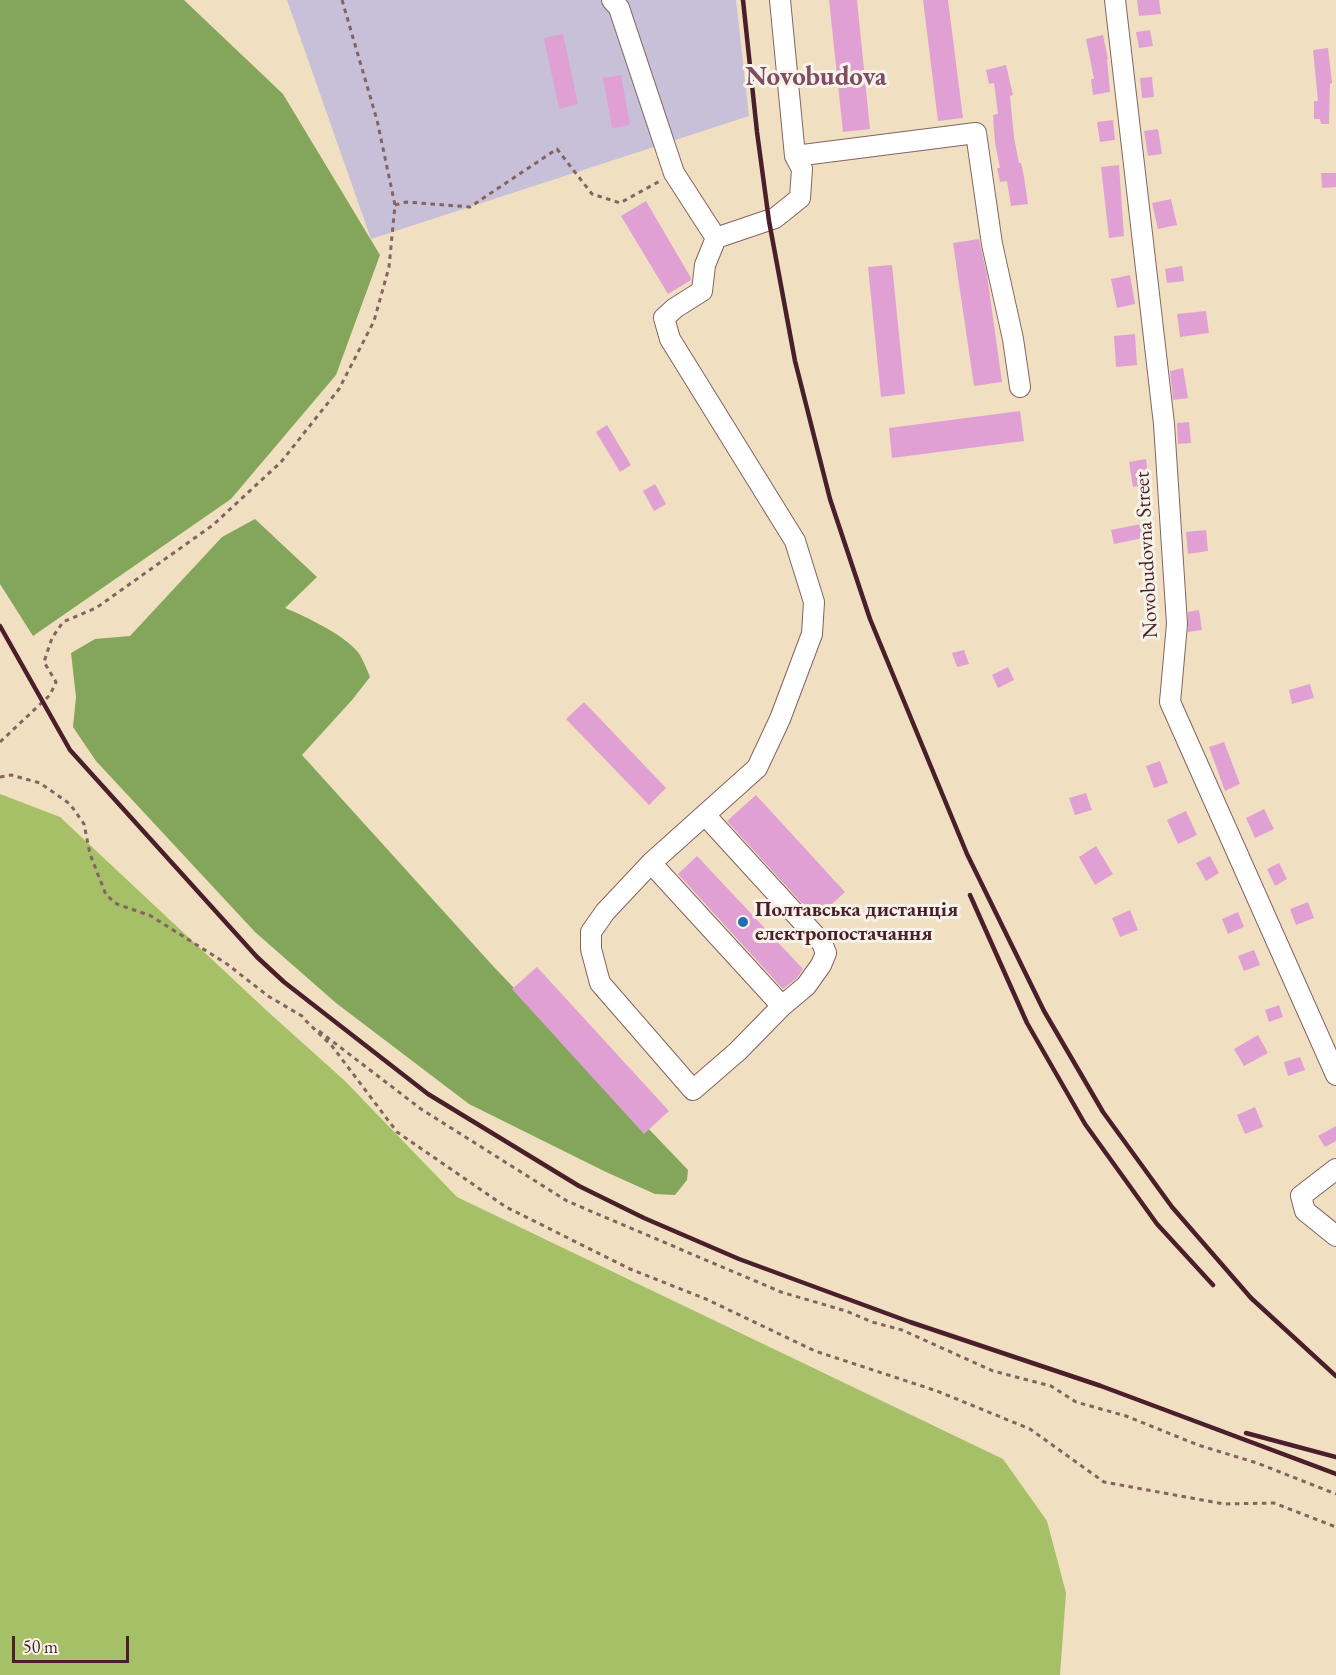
<!DOCTYPE html>
<html>
<head>
<meta charset="utf-8">
<style>
  body { margin:0 }
  #map { position:relative; width:1336px; height:1675px; overflow:hidden; background:#f0e0c1; font-family:"EB Garamond",serif }
  canvas { display:block }
  .scale { position:absolute; left:12px; top:1636px; width:117px; height:27px; box-sizing:border-box; border:3px solid #4a1f2b; border-top:0; padding-left:8px; font-size:18px; line-height:21px; white-space:nowrap; color:#4a1f2b; -webkit-text-stroke:4px #f7f3e8; paint-order:stroke }
</style>
</head>
<body>
<div id="map">
<canvas width="1336" height="1675"></canvas>
<div class="scale">50 m</div>
</div>
<script>
const ctx = document.querySelector('canvas').getContext('2d');
ctx.lineJoin = 'round';
function fillPath(path, color) { ctx.fillStyle = color; ctx.fill(path, 'evenodd'); }
function stroke(path, color, width, dash) { ctx.strokeStyle = color; ctx.lineWidth = width; ctx.lineCap = dash ? 'butt' : 'round'; ctx.setLineDash(dash || []); ctx.stroke(path); }
function label(font, color, halo, rows, align = 'center') {
  ctx.font = font + ' "EB Garamond",serif'; ctx.lineWidth = 6; ctx.setLineDash([]); ctx.textBaseline = 'middle'; ctx.strokeStyle = halo; ctx.fillStyle = color; for (const [text, x, y, turn = 0] of rows) {
    ctx.save(); ctx.translate(x, y); ctx.rotate((+turn || 0) * Math.PI / 180); ctx.textAlign = isNaN(turn) ? turn : align; if (halo) ctx.strokeText(text, 0, 0); ctx.fillText(text, 0, 0); ctx.restore();
  }
}
const industrial = new Path2D(`
  M287 0H736L749 116 371 239Z`);
const green = new Path2D(`
  M0 794 60 817 266 1010 345 1081 457 1197 1003 1459 1047 1521 1066 1593 1060 1675H0Z`);
const forest = new Path2D(`
  M0 0H184L283 94 380 255 336 375 231 499 33 636 0 584Z
  M255 519 317 577 285 608C305 616 349 637 360 655 364 662 367 670 370 677L352 700 302 755 493 966 688 1170 687 1180 675 1195 655 1194 606 1172 469 1104 336 1003 255 932 96 761 73 727 76 697 71 653 95 639 130 636 222 537Z`);
const building = new Path2D(`
  M829 0H857L870 129 843 132Z
  M923 0H948L963 118 938 121Z
  M1137 0H1159L1161 14 1139 16Z
  M1150 30 1153 46 1139 48 1136 32Z
  M563 34 578 104 559 109 544 38Z
  M1103 35 1108 59H1107L1110 92 1093 95 1091 79H1094L1086 39Z
  M1328 48 1332 83 1330 84 1329 124H1321L1320 119H1314V101H1318L1313 50Z
  M1006 65 1013 95 1010 96 1014 137 1019 163H1021L1024 177 1028 204 1011 206 1007 181 1000 182 997 168H1000L995 143 993 115 998 114 994 83 989 84 986 70Z
  M621 75 630 125 612 128 603 78Z
  M1152 77 1154 97 1142 98 1140 78Z
  M1113 120 1115 140 1100 142 1097 122Z
  M1158 129 1162 154 1148 156 1144 131Z
  M1119 165 1124 236 1109 238 1101 167Z
  M1321 173H1336V187L1322 188Z
  M1171 199 1177 225 1158 229 1152 203Z
  M646 201 691 278V280L668 294 621 216Z
  M979 239 987 275 1002 382 974 386 953 243Z
  M892 265 905 394 881 397 868 267Z
  M1182 266 1184 281 1167 283 1165 269Z
  M1130 275 1135 304 1117 308 1111 279Z
  M1206 311 1209 333 1180 337 1177 314Z
  M1135 334 1137 365 1116 367 1114 336Z
  M1183 368 1188 398 1173 400 1170 371Z
  M1020 411 1024 441 892 458 889 428Z
  M1189 422 1191 443 1178 444 1177 423Z
  M607 425 631 465 620 472 596 432Z
  M1146 459 1149 484 1133 487 1129 462Z
  M655 484 666 504 654 511 643 491Z
  M1141 524 1143 538 1114 544 1111 530Z
  M1206 530 1208 551 1188 554 1186 532Z
  M1199 610 1202 630 1188 632V612Z
  M964 650 969 664 957 667 952 653Z
  M1008 667 1014 680 998 688 992 675Z
  M1310 684 1314 698 1292 704 1289 690Z
  M584 702 666 788 649 805 566 719Z
  M1224 742 1240 784 1225 791 1209 747Z
  M1160 761 1168 783 1154 788 1146 766Z
  M1086 793 1092 810 1075 815 1069 798Z
  M756 795 845 892 816 919 727 821Z
  M1264 809 1274 829 1255 838 1246 818Z
  M1186 811 1197 835 1178 844 1167 820Z
  M1096 846 1113 874 1095 885 1079 857Z
  M697 856 803 969 797 978 783 989 678 874Z
  M1210 856 1219 873 1206 881 1196 863Z
  M1279 863 1287 879 1275 886 1267 869Z
  M1308 902 1314 918 1296 925 1290 909Z
  M1130 910 1138 930 1120 937 1112 918Z
  M1238 912 1244 927 1228 934 1222 919Z
  M1254 950 1260 965 1244 971 1238 956Z
  M537 967 669 1111 644 1134 512 989Z
  M1279 1005 1283 1017 1269 1022 1265 1010Z
  M1258 1035 1268 1053 1244 1066 1234 1049Z
  M1300 1057 1305 1070 1288 1076 1284 1062Z
  M1255 1107 1263 1127 1245 1134 1237 1115Z
  M1336 1126V1141L1325 1147 1318 1136Z`);
const path = new Path2D(`
  M342 0 377 120 395 205
  M0 742 50 695 56 682 44 662 52 638 63 622 96 608 213 525 281 462 339 389 374 321 389 267 395 205 406 202 470 207 557 149 592 194 620 203 660 181
  M0 777 11 775 40 783 70 804 84 824 90 854 106 895 117 904 151 916 227 964 268 996 302 1016 304 1019 332 1046 397 1132 506 1207 630 1269 706 1299 815 1351 937 1391 1030 1429 1104 1482 1224 1504 1274 1503 1336 1527
  M319 1031 421 1109 567 1201 781 1292 846 1311 872 1322 902 1330 993 1371 1051 1386 1076 1402 1126 1416 1198 1445 1257 1463 1336 1494`);
const minor = new Path2D(`
  M612 0 619 8 674 173 716 238 775 218 800 198 802 169 795 156 780 0
  M1115 0 1164 424 1177 624 1170 702 1336 1075
  M795 156 976 133 992 244 1013 339 1020 387
  M716 238 705 265 702 291 675 308 664 318 670 339 795 541 814 602 812 634 780 719 757 768 651 863 782 1006
  M651 863 605 912 591 932V949L600 983 693 1090 738 1051 782 1006 806 986 821 965 826 953 822 943 705 815
  M1336 1169 1301 1196 1305 1211 1336 1236`);
const rail = new Path2D(`
  M743 0 757 132 769 221 795 361 830 499 870 619 967 854 1044 1011 1103 1112 1172 1207 1251 1298 1336 1376
  M0 626 70 750 257 957 284 982 428 1094 579 1186 644 1218 739 1259 910 1322 1101 1386 1336 1474
  M970 895 1027 1023 1085 1124 1157 1224 1213 1285
  M1246 1433 1336 1457`);
const markers = [
  [743,922,6,"#1f6fb2"]
];
const streetNames = [
  ["Novobudovna Street",1147,555,-93]
];
const poiNames = [
  ["Полтавська дистанція",755,910],
  ["електропостачання",755,934]
];
const districtNames = [
  ["Novobudova",816,78]
];
fillPath(industrial, '#c8bfd8');
fillPath(green, '#a5c066');
fillPath(forest, '#84a65b');
fillPath(building, '#e1a0d4');
stroke(minor, '#846360', 22);
stroke(path, '#846360', 3, [4.5, 4.5]);
stroke(minor, '#fff', 20);
stroke(rail, '#4a1f2b', 4.5);
for (const [x, y, r, color] of markers) { const dot = new Path2D(); dot.arc(x, y, r, 0, 2 * Math.PI); ctx.fillStyle = color; ctx.fill(dot); stroke(dot, '#f7f3e8', 2); }
label('21px', '#4a1f2b', '#f7f3e8', streetNames);
label('bold 21px', '#4a1f2b', '#f7f3e8', poiNames, 'left');
label('bold 27px', '#7f4c66', '#f7f3e8', districtNames);
</script>
</body>
</html>
